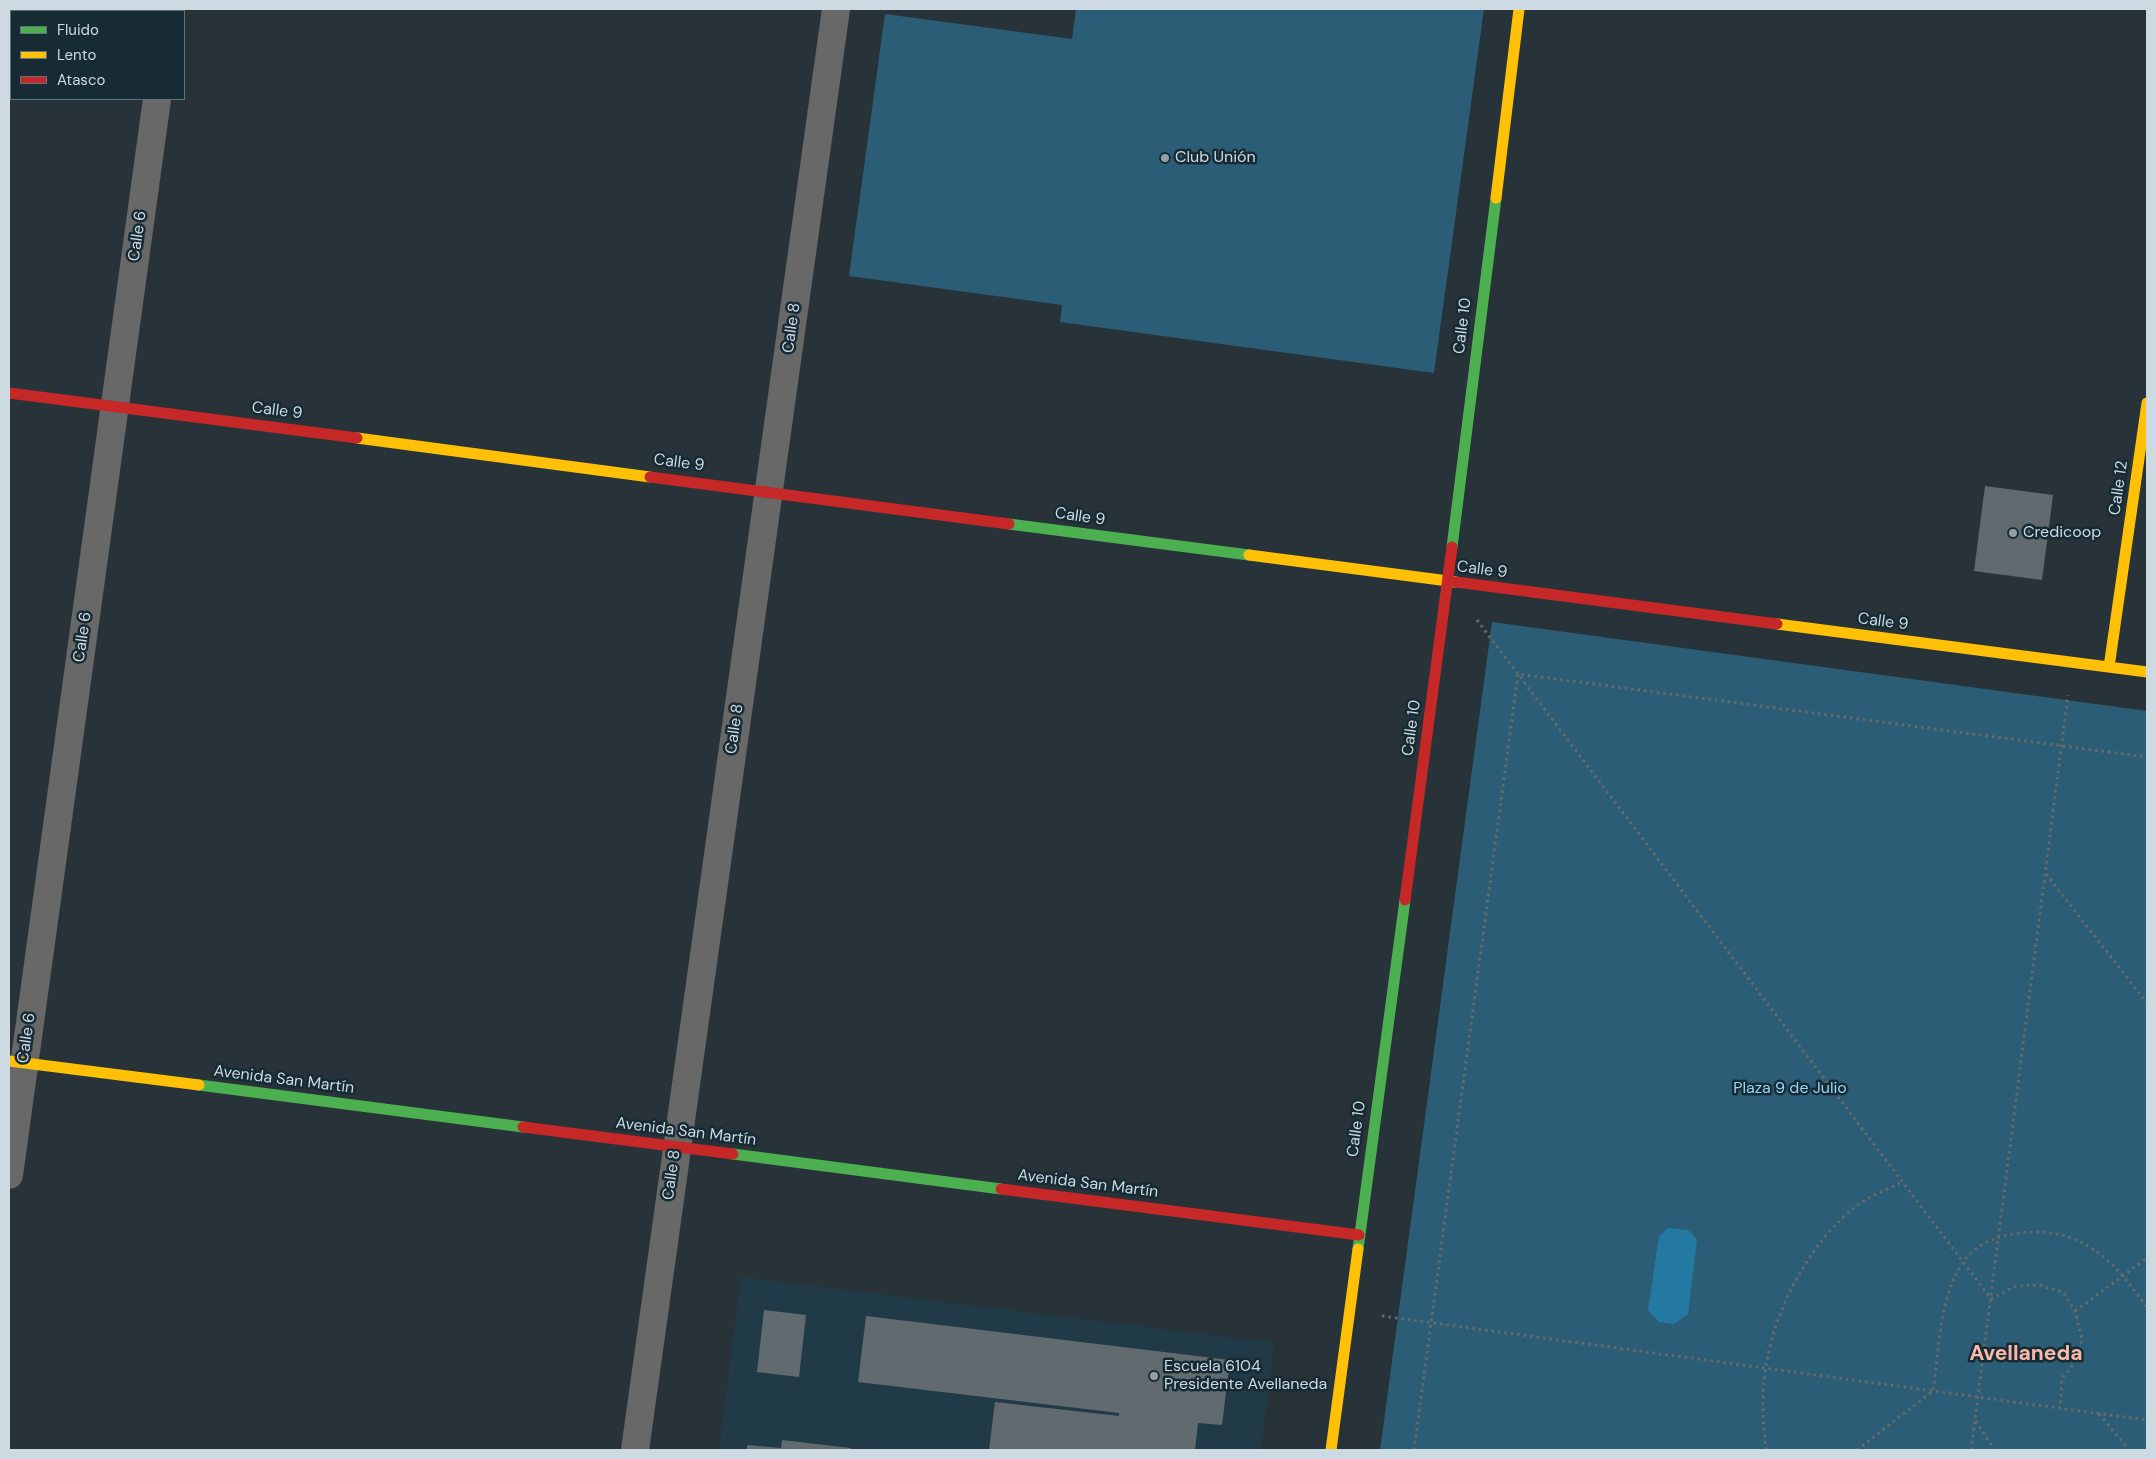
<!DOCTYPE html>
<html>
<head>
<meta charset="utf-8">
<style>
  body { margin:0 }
  #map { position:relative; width:2156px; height:1459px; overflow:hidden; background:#283339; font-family:"DM Sans",sans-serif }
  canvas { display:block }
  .frame { position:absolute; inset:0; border:10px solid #cedae1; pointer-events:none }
  .legend { position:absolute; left:10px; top:10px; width:175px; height:90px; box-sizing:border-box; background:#172b35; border:1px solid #60717a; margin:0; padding:6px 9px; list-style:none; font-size:15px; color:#cedae1 }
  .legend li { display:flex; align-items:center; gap:10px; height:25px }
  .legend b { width:25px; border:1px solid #60717a }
</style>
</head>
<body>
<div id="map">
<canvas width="2156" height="1459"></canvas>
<div class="frame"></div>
<ul class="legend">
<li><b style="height:6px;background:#4caf50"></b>Fluido</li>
<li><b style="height:6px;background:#ffc107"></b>Lento</li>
<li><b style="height:6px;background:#c62828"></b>Atasco</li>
</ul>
</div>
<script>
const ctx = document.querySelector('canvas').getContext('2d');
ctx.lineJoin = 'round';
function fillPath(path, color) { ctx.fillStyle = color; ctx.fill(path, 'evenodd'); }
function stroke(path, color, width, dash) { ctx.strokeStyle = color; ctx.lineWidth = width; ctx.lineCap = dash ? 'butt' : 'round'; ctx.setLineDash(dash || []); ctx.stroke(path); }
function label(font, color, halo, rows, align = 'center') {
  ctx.font = font + ' "DM Sans",sans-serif'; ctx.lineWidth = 5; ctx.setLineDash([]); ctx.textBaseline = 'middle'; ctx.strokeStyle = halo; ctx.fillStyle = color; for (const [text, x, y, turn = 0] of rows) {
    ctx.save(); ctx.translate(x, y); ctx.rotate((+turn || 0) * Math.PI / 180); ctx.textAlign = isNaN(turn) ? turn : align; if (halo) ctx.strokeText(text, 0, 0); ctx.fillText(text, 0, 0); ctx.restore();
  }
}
const built = new Path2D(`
  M741 1277 1274 1343 1261 1450H719Z`);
const green = new Path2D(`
  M1076 9H1484L1434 373 1060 322 1062 305 849 276 885 14 1072 39Z
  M1492 622 2147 711V1450H1380Z`);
const water = new Path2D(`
  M1668 1228 1688 1230 1697 1239 1688 1314 1674 1324 1659 1322 1648 1310 1659 1236Z`);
const building = new Path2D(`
  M1985 486 2053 495 2042 580 1974 571Z
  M764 1310 806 1315 799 1377 757 1372Z
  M866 1316 1230 1360 1222 1425 1198 1423 1195 1450H989L995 1402 1119 1416V1413L858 1382Z
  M782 1440 851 1448V1450H747V1445L781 1448Z`);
const path = new Path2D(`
  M1477 620 1991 1299 2016 1286 2039 1285 2064 1293 2075 1311 2082 1339 2075 1363 2062 1378 2060 1408
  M2046 874 2147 1003
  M2075 1311 2147 1258
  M1382 1316 2147 1420
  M2099 1414 2129 1450
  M1976 1421 1994 1450
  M1414 1450 1518 674 2147 757
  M1766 1450C1763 1422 1761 1395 1766 1367 1774 1309 1811 1240 1858 1205 1871 1195 1888 1189 1902 1182
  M1857 1450 1933 1391C1938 1357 1940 1306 1955 1276 1959 1269 1964 1259 1970 1254 1994 1229 2051 1226 2081 1242 2109 1256 2130 1283 2147 1308
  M1971 1450 2068 695`);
const street = new Path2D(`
  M169 11V9
  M9 1175 157 99
  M635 1450 836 9`);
const fast = new Path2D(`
  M1009 524 1249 555
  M1452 547 1496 198
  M199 1085 523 1127
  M733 1154 1001 1189
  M1358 1249 1405 900`);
const slow = new Path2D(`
  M1496 198 1519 9
  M357 438 650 477
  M1249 555 1456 582
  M1777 624 2147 672
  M2109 667 2147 403
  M9 1061 199 1085
  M1331 1450 1358 1249`);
const jam = new Path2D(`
  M9 393 357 438
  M650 477 1009 524
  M1456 582 1777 624
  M1405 900 1452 547
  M523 1127 733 1154
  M1001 1189 1359 1235`);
const markers = [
  [1165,158,5,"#94a0a6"],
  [2013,533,5,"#94a0a6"],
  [1154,1376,5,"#94a0a6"]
];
const poiNames = [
  ["Club Unión",1175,158],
  ["Credicoop",2023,533],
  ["Escuela 6104",1164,1367],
  ["Presidente Avellaneda",1164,1385]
];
const streetNames = [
  ["Calle 6",138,236,-82],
  ["Calle 10",1463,326,-83],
  ["Calle 8",792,328,-82],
  ["Calle 9",277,411,7],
  ["Calle 9",679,463,7],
  ["Calle 12",2119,488,-82],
  ["Calle 9",1080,517,8],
  ["Calle 9",1482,570,7],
  ["Calle 9",1883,622,7],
  ["Calle 6",83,637,-82],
  ["Calle 10",1412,728,-82],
  ["Calle 8",735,729,-82],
  ["Calle 6",27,1038,-82],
  ["Avenida San Martín",284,1080,7],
  ["Calle 10",1357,1129,-82],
  ["Avenida San Martín",686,1132,7],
  ["Calle 8",672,1175,-82],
  ["Avenida San Martín",1088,1184,7]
];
const parkNames = [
  ["Plaza 9 de Julio",1790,1089]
];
const districtNames = [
  ["Avellaneda",2026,1354]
];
fillPath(built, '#213a47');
fillPath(green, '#2b5d76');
fillPath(water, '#2379a1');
fillPath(building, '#616b6f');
stroke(path, '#68696a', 3, [2.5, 4]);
stroke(street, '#696868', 28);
stroke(fast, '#4caf50', 11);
stroke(slow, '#ffc107', 11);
stroke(jam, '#c62828', 11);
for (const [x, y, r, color] of markers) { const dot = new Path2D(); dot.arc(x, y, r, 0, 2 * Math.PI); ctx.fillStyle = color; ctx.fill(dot); stroke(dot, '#172b35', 2); }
label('16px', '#cedae1', '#172b35', poiNames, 'left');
label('16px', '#cedae1', '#172b35', streetNames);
label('16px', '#95d5f8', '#172b35', parkNames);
label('bold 21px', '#fab8a8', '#172b35', districtNames);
</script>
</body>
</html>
